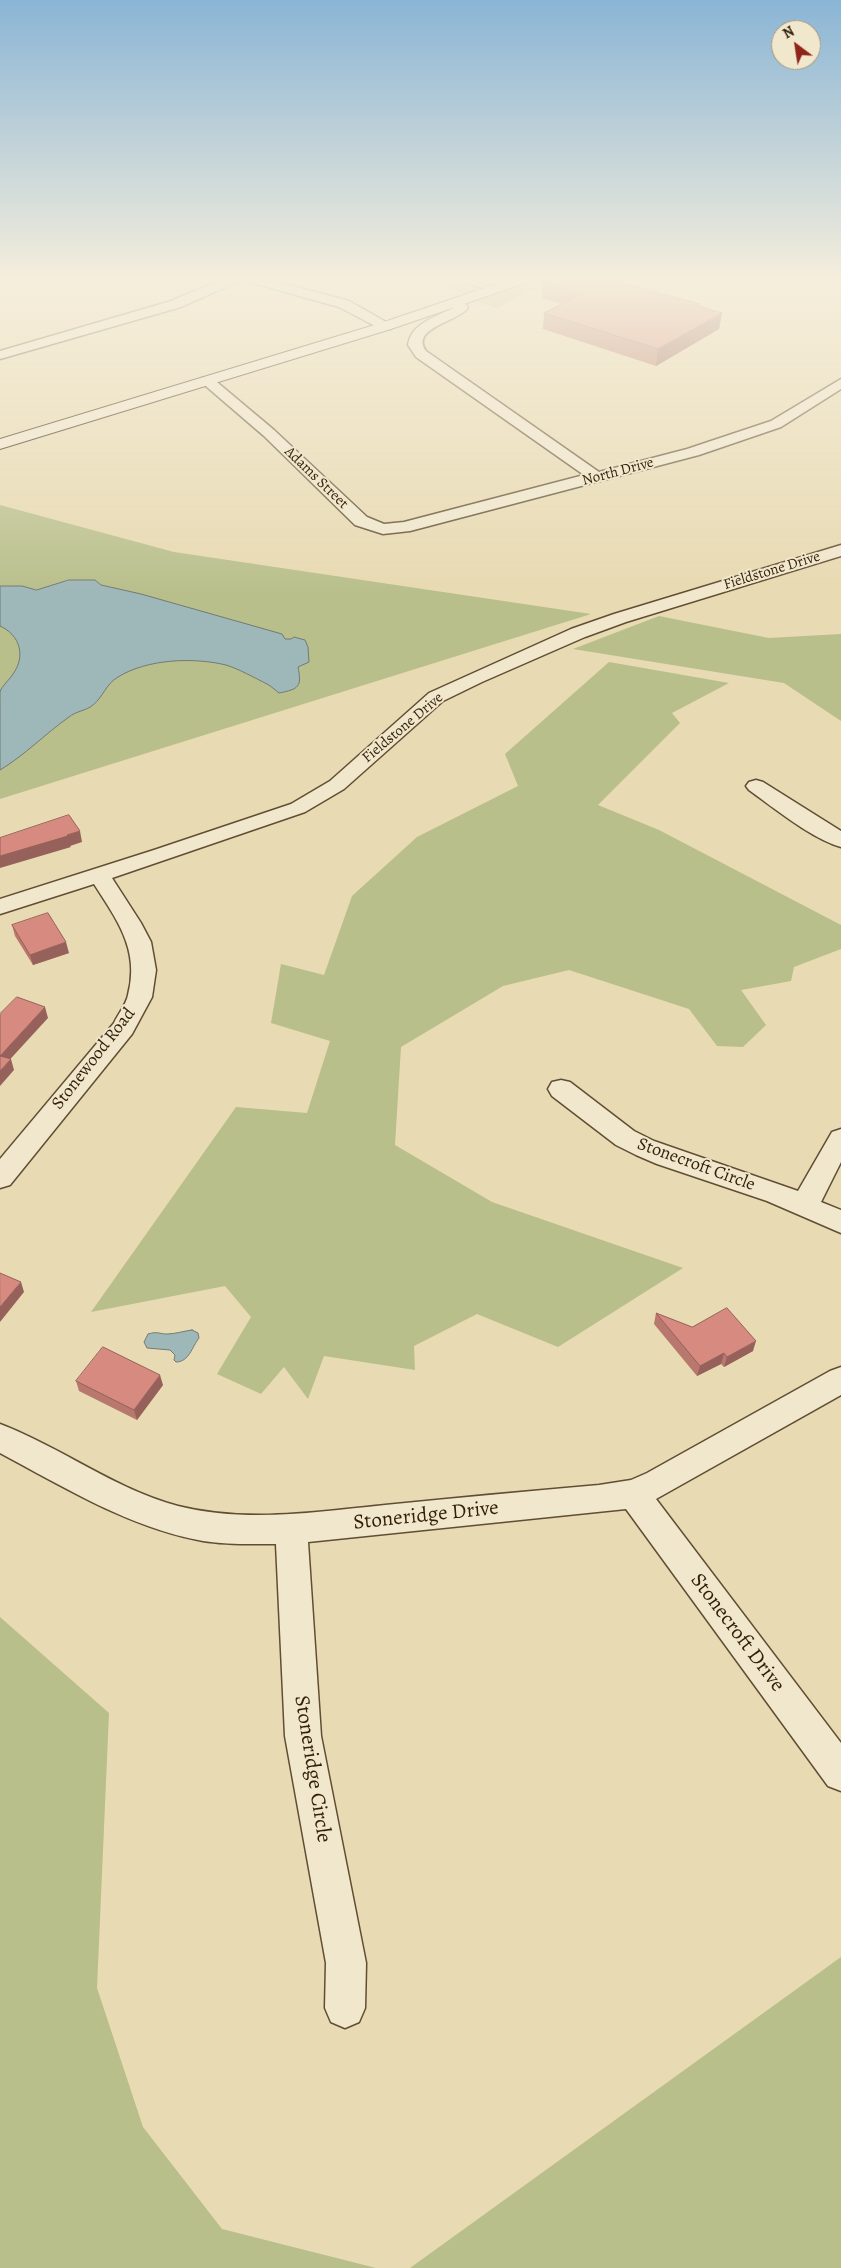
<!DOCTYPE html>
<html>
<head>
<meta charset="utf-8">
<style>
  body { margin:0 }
  #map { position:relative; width:841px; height:2268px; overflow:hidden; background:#e8dab2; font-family:Alegreya,serif }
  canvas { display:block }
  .north { position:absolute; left:771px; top:20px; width:50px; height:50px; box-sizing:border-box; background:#f0e7cd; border:1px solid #a4977f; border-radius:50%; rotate:329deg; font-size:14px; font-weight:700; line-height:20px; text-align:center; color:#321f09 }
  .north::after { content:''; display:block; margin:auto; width:18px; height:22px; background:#8f2418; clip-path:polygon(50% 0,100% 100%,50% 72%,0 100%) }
</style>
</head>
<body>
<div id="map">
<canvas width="841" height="2268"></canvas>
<div class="north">N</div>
</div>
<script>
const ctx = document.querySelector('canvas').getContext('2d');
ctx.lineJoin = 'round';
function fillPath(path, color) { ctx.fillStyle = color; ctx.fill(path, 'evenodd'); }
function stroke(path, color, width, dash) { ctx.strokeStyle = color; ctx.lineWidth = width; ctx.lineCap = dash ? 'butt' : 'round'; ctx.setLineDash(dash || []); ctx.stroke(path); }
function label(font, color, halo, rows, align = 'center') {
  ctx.font = font + ' Alegreya,serif'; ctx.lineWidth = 4; ctx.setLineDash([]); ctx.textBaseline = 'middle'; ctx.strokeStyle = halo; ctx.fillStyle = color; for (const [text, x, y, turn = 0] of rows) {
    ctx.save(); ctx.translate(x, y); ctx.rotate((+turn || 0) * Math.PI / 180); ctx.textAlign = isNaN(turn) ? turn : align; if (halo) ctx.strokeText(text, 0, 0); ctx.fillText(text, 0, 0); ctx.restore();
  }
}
const green = new Path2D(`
  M405 277H428L476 286 480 288 467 294Z
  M537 279H543L546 283 500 306 499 309 473 300Z
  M0 505 174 552 591 614 0 799Z
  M659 616 769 638 841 634V721L784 683 573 649Z
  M609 662 729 683 672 713 680 723 598 805 659 830 841 925V949L794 967 791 981 741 990 766 1025 743 1047 717 1046 689 1009 569 970 503 986 401 1047 395 1145 492 1202 683 1268 558 1347 477 1314 414 1346 415 1370 324 1356 308 1399 284 1367 261 1394 217 1374 251 1317 225 1286 91 1312 236 1107 307 1113 330 1041 271 1023 281 964 324 975 352 896 417 837 518 786 505 754Z
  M0 1617 109 1713 97 1988 143 2127 222 2229 376 2268H0Z
  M841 1957V2268H410Z`);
const water = new Path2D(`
  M69 580H95L101 585 141 594 282 634 285 639H291L294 637 305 640 308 647 309 662 298 667C302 687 299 689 279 693 275 690 271 686 267 684 255 678 239 669 226 665 193 657 147 659 118 677 106 684 103 697 93 705 86 711 76 711 69 717 45 734 25 755 0 770 0 748 0 713 0 692 1 687 10 679 13 674 26 656 20 635 0 626V586H22L36 590Z
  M192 1330 198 1333 199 1338C192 1347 189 1362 176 1362L174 1360 175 1355 170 1350 147 1348 144 1342 148 1334C158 1331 159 1334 167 1334 175 1334 184 1331 192 1330Z`);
const lane = new Path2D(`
  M466 277H473L469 280 499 290 496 292 462 281V279Z`);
const street = new Path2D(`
  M228 277H259L349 301 393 326 391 329H381L339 307 242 280 181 307 0 359V351L171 301Z
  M458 298 463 299 468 308C457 322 410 328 426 351L599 472 687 449 771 421 841 379V389L781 427 699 455 410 531 383 534 355 525 264 436 200 381 202 378H212L274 430 367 517 384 524 404 522 584 475 416 357 408 345C411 323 436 317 453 308L451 302Z
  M841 545V556L626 622 585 637 482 682 443 701 344 789 305 812 112 878 141 923 151 942 156 970 152 997 132 1034 10 1185 0 1188V1159L114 1023C118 1014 126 1005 128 995 140 950 117 920 94 884L0 914V899L154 850 291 804 330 781 429 693 571 629 614 614Z
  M756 780 763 782 841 831V847C812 839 774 808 749 790L746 786 749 782Z
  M561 1080 570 1082 634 1131 654 1141 798 1191 832 1132 841 1129V1162L821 1202 841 1210V1233L767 1201 657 1164 636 1155 616 1145 552 1096 548 1089 552 1082Z
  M841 1367V1395L656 1499 841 1743V1791L828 1786 626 1509 308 1542 321 1736 366 1963 365 2008 359 2022 345 2028 331 2022 325 2008 326 1963 285 1736 276 1544C252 1544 227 1545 203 1541 130 1528 64 1487 0 1453V1424C61 1447 114 1489 178 1506 245 1523 317 1512 385 1505 456 1498 528 1491 599 1485L631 1480 647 1473 830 1371Z`);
const secondary = new Path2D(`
  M517 277H536L534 280 391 329 0 449V439L381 323Z`);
const wall = new Path2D(`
  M542 282 700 306 722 313 719 329 656 366 543 329 544 313 562 304 542 298Z
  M12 925 69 953 33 965 15 936Z
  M656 1313 753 1351 724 1367 721 1364 697 1376 654 1324Z
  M76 1381 163 1385 137 1420 79 1391Z`);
const shadedWall = new Path2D(`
  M722 313 719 329 656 366 658 349Z
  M80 831 82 842 70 846 71 847 0 868V856Z
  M66 942 69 953 33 965 30 955Z
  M45 1007 48 1018 3 1067 0 1056Z
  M11 1059 14 1070 0 1086V1071Z
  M21 1282 24 1292 0 1322V1307Z
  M756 1341 753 1351 724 1367 727 1357Z
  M724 1353 721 1364 697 1376 700 1366Z
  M160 1375 163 1385 137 1420 134 1410Z`);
const building = new Path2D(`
  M552 277H600L700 304 697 306 722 313 658 349 544 313 583 293 542 282Z
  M69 815 80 831 67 835 68 836 0 856V838Z
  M48 913 66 942 30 955 12 925Z
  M17 997 45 1007 0 1056 11 1059 0 1071V1014Z
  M0 1273 21 1282 0 1307Z
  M727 1308 756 1341 727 1357 724 1353 700 1366 656 1313 692 1327Z
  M103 1347 160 1375 134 1410 76 1381Z`);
const farStreetnames = [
  ["North Drive",618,472,-15],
  ["Adams Street",316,478,44],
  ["Fieldstone Drive",772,571,-17],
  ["Fieldstone Drive",403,728,-40]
];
const streetNames = [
  ["Stonewood Road",94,1059,-52],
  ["Stonecroft Circle",696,1165,20]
];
const nearStreetnames = [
  ["Stoneridge Drive",426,1516,-6],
  ["Stonecroft Drive",737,1633,53],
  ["Stoneridge Circle",312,1769,81]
];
fillPath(green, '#b8bf8b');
fillPath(water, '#9eb7b9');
stroke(water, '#737a73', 1);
stroke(lane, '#604e33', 3);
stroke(street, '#604e33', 3);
stroke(secondary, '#321f09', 2);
fillPath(lane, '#f0e7cd');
fillPath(street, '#f0e7cd');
fillPath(secondary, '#f0e7cd');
fillPath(wall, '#b9786e');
fillPath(shadedWall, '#96615a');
fillPath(building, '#d78b80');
stroke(building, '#96615a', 1);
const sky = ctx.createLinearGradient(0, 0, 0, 594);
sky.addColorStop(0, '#8ab5d5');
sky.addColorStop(0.47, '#f5eedc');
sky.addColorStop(1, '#f5eedc00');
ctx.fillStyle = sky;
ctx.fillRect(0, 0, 841, 594);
label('15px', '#321f09', '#f0e7cd', farStreetnames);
label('18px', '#321f09', '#f0e7cd', streetNames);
label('21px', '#321f09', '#f0e7cd', nearStreetnames);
</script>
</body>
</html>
